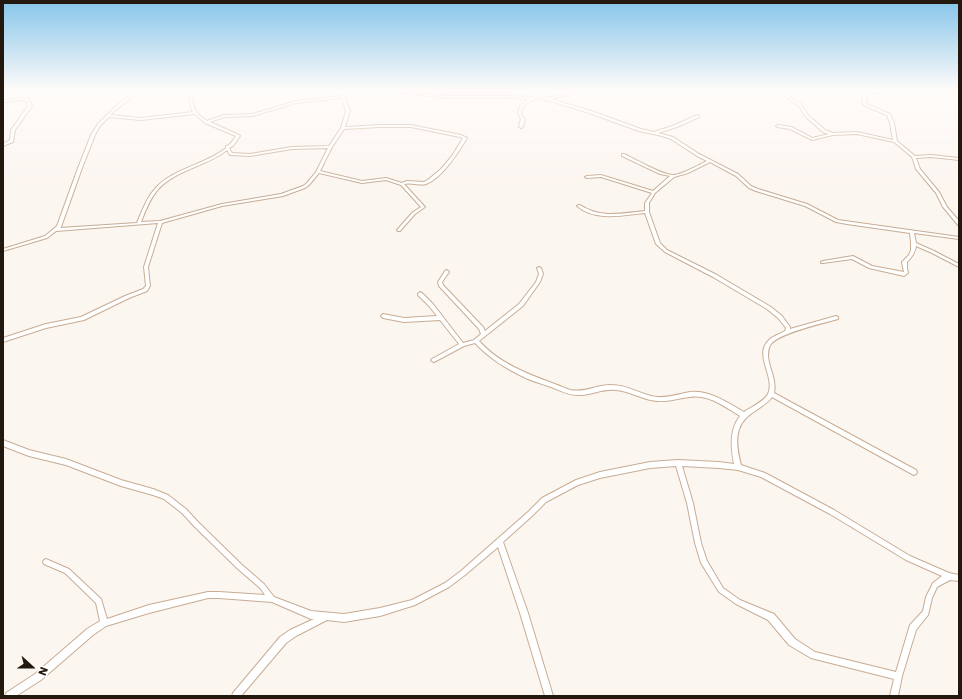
<!DOCTYPE html>
<html>
<head>
<meta charset="utf-8">
<style>
  body { margin:0 }
  #map { position:relative; width:962px; height:699px; overflow:hidden; background:#fcf6f1; font-family:Poppins,sans-serif }
  canvas { display:block }
  .frame { position:absolute; inset:0; border:4px solid #22180e; pointer-events:none }
  .north { position:absolute; left:12px; top:647px; width:40px; height:40px; -webkit-text-stroke:3px #fff; paint-order:stroke; rotate:111deg; font-size:11px; font-weight:700; line-height:16px; text-align:center; color:#22180e }
  .north::after { content:''; display:block; margin:auto; width:14px; height:18px; background:#22180e; clip-path:polygon(50% 0,100% 100%,50% 72%,0 100%) }
</style>
</head>
<body>
<div id="map">
<canvas width="962" height="699"></canvas>
<div class="frame"></div>
<div class="north">N</div>
</div>
<script>
const ctx = document.querySelector('canvas').getContext('2d');
ctx.lineJoin = 'round';
function stroke(path, color, width, dash) { ctx.strokeStyle = color; ctx.lineWidth = width; ctx.lineCap = dash ? 'butt' : 'round'; ctx.setLineDash(dash || []); ctx.stroke(path); }
function fillPath(path, color) { ctx.fillStyle = color; ctx.fill(path, 'evenodd'); }
const street = new Path2D(`
  M139 89H143L117 109 110 115 141 118 193 112C189 105 190 97 187 90L183 89H198L189 90C193 95 192 100 194 106 195 113 201 117 207 121L224 115 253 114 296 101 342 96 344 89H347L345 97 350 111 345 127 379 125H411L461 135 467 138C459 152 441 179 426 184 419 186 411 182 404 184L425 207 415 214 400 231H398L397 230 413 212 421 207 401 185 386 180 362 183 319 173 309 185 305 188 283 196 222 206 162 223 148 267 150 286 147 291 129 298 84 320 46 328 3 342V338L46 324 81 317 125 296 143 289 146 286 144 267 158 223 56 231 47 238 3 251V249L45 236 57 226 78 168 91 135 98 124 106 116V115H107L115 107ZM342 98 346 111 341 128 329 146 292 147 250 154 232 153 229 148 233 146 240 136 239 135 210 122 224 117 253 116 296 103ZM195 114 205 123 236 136C233 140 230 146 226 146V148C205 165 170 169 154 190 146 199 142 211 137 223L60 228 61 227 82 168 95 135 100 126 109 117 141 120ZM379 127H411L460 137 463 138 452 156 441 169 429 179 424 182 407 181 402 183 386 178 362 181 320 171 332 147 344 129ZM328 148 316 172 307 183 303 186 281 194 222 204 160 221 141 222C145 212 149 201 156 192 173 170 206 167 227 150L230 155 250 156 292 149Z
  M379 89H391L444 96H510L533 97 534 89H536L537 98C547 98 556 97 567 94 571 93 574 89 579 89L571 95 551 99 591 111 641 129 654 132 675 125 697 115H699V117L677 127 658 133 673 137 699 154 738 174 751 186 758 189 807 204 838 220 959 237V239L914 233 916 243 934 251 959 264V267L932 253 916 246C915 253 912 257 907 262V268L908 273 904 276 869 268 852 259 823 263H821V262L823 261 853 256 872 266 904 272 902 262 909 255 911 250V243L910 233 847 224 836 222 805 206 756 191 749 188 736 176 710 162 688 173 674 177 655 193 649 203V212L660 243 667 250 717 275 771 307 782 316 790 327V329L836 316 838 317V319C824 323 779 333 771 344 768 348 768 352 768 356 769 369 777 380 774 393L916 470 917 472 916 474 914 475 912 474 772 397C767 404 759 408 752 413 733 426 736 445 741 465L765 473 834 510 910 556 949 573 959 575V581L950 580 937 587 932 598 928 615 916 630 902 676 898 696H890L894 679 811 658 789 645 768 620 736 604 719 592 701 563 695 543 687 503 676 466 650 468 600 478 578 485 546 502 532 516 503 542 528 613 553 696H545L520 613 498 547 465 575 449 587 415 605 380 616 344 622 327 620 296 636 286 643 241 696H232L233 693 280 637 290 630 314 619H311L272 602 219 598H208L149 613 106 626 93 635 41 680 16 696H5L6 693 35 674 87 629 100 621 96 603 65 573 44 564 43 562 44 560 46 559 69 569 101 599 107 619 149 605 208 592H219L265 595 260 588 237 568 194 526 182 513 164 499 153 495 121 486 66 465 29 456 3 446V440L29 450 66 459 121 480 153 489 168 495 186 509 198 522 241 564 264 584 274 597 311 611 344 614 380 608 412 600 445 583 461 571 528 512 542 498 576 480 600 472 650 462 678 460 719 462 734 464C731 447 729 430 740 416 725 407 709 394 690 397 679 398 668 402 657 401 643 400 630 391 616 390 602 388 590 396 577 395 568 395 559 390 551 387 543 384 535 382 528 379 508 370 490 359 475 343L464 346 434 362 432 361 431 360 432 359 459 344 440 320 404 322 383 318 381 316 383 314 404 318 437 316 429 306 418 295V294L420 292 422 293 433 304 463 343 474 340 481 334 479 329 439 286 438 282 445 271 447 270 449 272 442 282 443 285 483 327 485 331 519 304 536 282 539 274 537 268 539 267 541 268 543 274 540 282 523 306 479 341C499 363 525 373 552 383 558 385 564 388 570 390 587 393 597 384 612 385 628 385 641 395 657 397 668 398 679 394 690 392 710 390 728 403 744 412 751 407 765 401 768 394 776 377 753 355 769 340 773 336 780 334 785 331L786 328 778 318 767 309 713 277 665 252 656 244 645 213C623 215 596 222 577 206L579 205H580C602 219 621 213 645 211V203L652 193 601 177 587 178 585 177 587 176 601 175 653 191 670 176 660 174 622 156V154H624C635 159 662 175 673 175 681 175 699 165 707 161L697 156 671 139 662 136 639 131 589 113 547 100 534 99 526 104 522 109 521 112 522 116 525 119 523 127 521 128 519 127 521 119C515 110 520 104 529 99L510 98H444ZM682 466 719 468 738 470 761 477 830 514 906 560 942 576 933 583 926 597 923 611 910 625 896 672 815 652 795 639 774 614 740 600 723 588 707 561 701 543 693 503Z
  M774 89H778L801 104 808 115 825 130 833 133 857 132 893 140 890 123 887 115 865 106 862 103 863 97 859 89 880 91 882 89H886L881 93 863 91 867 97 866 103 867 104 890 114 894 123 897 141 915 156 931 155 959 158V160L931 157 916 158 920 169 939 192 947 207 959 221V225H958L943 207 936 193 916 169 912 157 894 142 857 134 833 135 812 140 790 129 777 127 776 126 778 125 792 127 812 138 829 134 823 132 806 117 799 106Z
  M21 98 29 99 32 106 15 130 13 142 3 146V144L10 140 11 130 28 106 27 101 21 100 3 102V100Z`);
stroke(street, '#c8ac93', 2);
fillPath(street, '#fff');
const sky = ctx.createLinearGradient(0, 0, 0, 187);
sky.addColorStop(0, '#86c5ea');
sky.addColorStop(0.48, '#fefbf9');
sky.addColorStop(1, '#fefbf900');
ctx.fillStyle = sky;
ctx.fillRect(0, 0, 962, 187);
</script>
</body>
</html>
